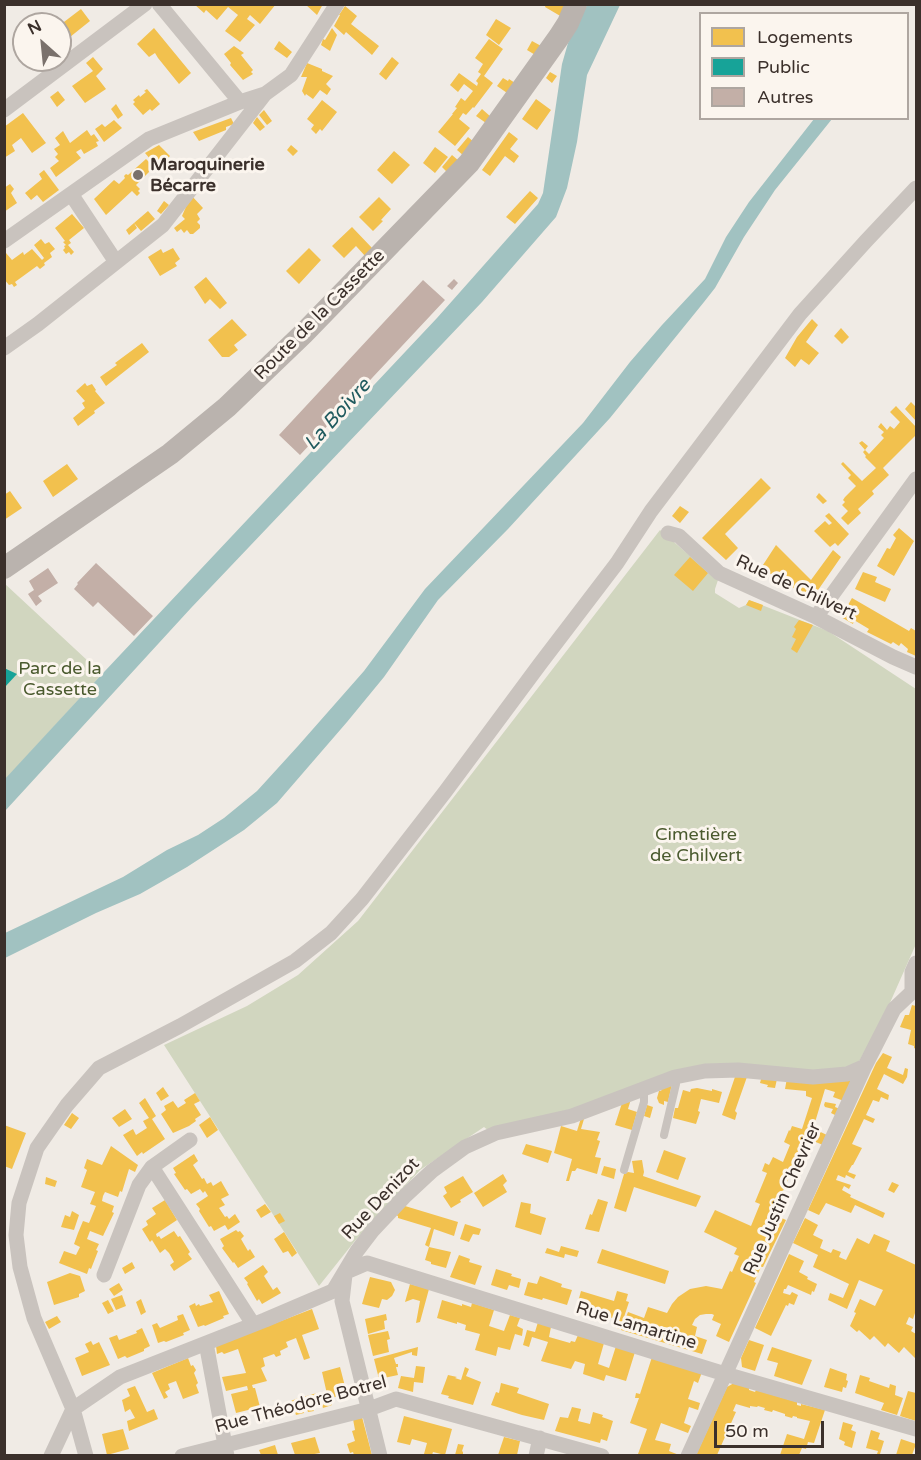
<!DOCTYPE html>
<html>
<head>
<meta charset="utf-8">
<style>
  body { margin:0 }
  #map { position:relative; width:921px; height:1460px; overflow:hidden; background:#f0ebe5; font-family:"Varela Round",sans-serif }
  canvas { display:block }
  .frame { position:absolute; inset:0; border:6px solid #3b302b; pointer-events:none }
  .legend { position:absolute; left:699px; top:12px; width:210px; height:108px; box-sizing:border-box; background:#fbf5ee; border:2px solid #aea6a0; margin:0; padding:8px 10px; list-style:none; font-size:18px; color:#3b302b }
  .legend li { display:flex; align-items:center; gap:12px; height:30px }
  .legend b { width:30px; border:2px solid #aea6a0 }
  .north { position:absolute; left:12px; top:12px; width:60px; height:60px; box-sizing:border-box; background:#fbf5ee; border:2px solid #aea6a0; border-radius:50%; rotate:333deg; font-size:16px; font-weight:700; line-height:24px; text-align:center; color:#3b302b }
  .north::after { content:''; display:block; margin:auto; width:21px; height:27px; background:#7a716c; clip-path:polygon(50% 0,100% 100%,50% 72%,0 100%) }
  .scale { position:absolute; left:714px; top:1421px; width:110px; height:27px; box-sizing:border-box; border:3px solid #3b302b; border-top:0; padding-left:8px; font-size:18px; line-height:21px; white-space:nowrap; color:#3b302b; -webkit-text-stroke:4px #fbf5ee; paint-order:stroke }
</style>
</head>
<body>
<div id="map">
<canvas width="921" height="1460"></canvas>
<div class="frame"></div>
<ul class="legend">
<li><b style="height:16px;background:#f2c14e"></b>Logements</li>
<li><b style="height:16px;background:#17a398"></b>Public</li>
<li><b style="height:16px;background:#c3afa7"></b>Autres</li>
</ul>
<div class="north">N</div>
<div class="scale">50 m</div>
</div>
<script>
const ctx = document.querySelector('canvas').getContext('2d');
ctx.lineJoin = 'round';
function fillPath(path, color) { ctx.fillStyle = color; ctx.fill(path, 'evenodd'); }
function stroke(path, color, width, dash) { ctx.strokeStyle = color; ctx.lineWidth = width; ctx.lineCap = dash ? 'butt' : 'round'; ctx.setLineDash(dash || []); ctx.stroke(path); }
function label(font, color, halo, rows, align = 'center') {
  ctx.font = font + ' "Varela Round",sans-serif'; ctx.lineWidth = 6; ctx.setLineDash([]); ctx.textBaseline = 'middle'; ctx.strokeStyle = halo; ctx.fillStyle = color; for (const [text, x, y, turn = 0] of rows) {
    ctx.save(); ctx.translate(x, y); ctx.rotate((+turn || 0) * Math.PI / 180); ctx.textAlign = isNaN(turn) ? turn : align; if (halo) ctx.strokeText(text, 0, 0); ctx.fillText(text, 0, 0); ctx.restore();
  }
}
const green = new Path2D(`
  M660 530 718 580 715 589V593L739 608 746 605 749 600 828 631 916 689V944L885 1014 860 1060 853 1066 825 1071 732 1066 579 1109 489 1131 484 1127 420 1170 354 1242 319 1286 164 1045 247 1006 298 975 358 921Z
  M4 583 102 674 5 780H4Z`);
const water = new Path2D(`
  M587 5H620L587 75 577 142 567 188 556 217 482 302 191 608 5 811 4 780 89 688 437 318 538 204 543 193 562 64 568 43Z
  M814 119H832L775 190 744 237 715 288 704 302 610 418 508 529 438 600 384 677 347 722 277 803 244 830 187 867 161 882 140 894 96 913 5 958V933L123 877 167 850 198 835 224 818 257 791 298 746 364 671 425 589 583 423 630 362 662 325 705 279 726 237 749 202Z`);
const homes = new Path2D(`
  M194 4H276L260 24 250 15 247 19 255 25 240 42 225 31 238 15 228 7 217 20 206 10 204 13Z
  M305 4H323L317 15Z
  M546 4H569L562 17 545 7Z
  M345 6 357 16 351 24 379 46 372 55 346 32 344 35 334 26 340 15H339Z
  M81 9 90 21 60 45V25Z
  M496 19 511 28 499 45 486 35Z
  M154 28 191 73 179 84 158 58 155 53 149 57 137 44Z
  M332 28 337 35 330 51 321 45 323 39 325 40Z
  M489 39 503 49 484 76 493 83 474 108 473 107 466 115 463 113 459 119 470 128 455 146 438 132 453 114H452L457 108 455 107 461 98 465 101 473 91 464 84 458 92 450 85 459 73 477 86 478 83 476 81 481 74 478 72 483 64 475 58Z
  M279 41 292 52 287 58 274 49Z
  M532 41 543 47 537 56 527 50Z
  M234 46 244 53 241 55 253 70 251 72 253 74 243 80 230 65 231 63 224 54Z
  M93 57 103 69 96 76 106 89 85 103 72 86 93 71 86 63Z
  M392 57 399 63 386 80 379 74Z
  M307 63 322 69V71L333 76 326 84 331 89 327 95 320 90 313 99 306 94 305 96 302 91 307 77H301Z
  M550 72 557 76 552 83 546 78Z
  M503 78 508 81 509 79 518 85 510 95 497 86Z
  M147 89 160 104 152 111 150 109 143 115 133 104 135 102 133 100 139 95 140 97 146 92 144 91Z
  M58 91 65 100 57 107 50 97Z
  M536 99 551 110 537 130 522 119Z
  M322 100 337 112 322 131 320 129 316 134 311 129 314 125 307 119Z
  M116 104 123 115 118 119 111 109Z
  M482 109 491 117 486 123 476 116Z
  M264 110 272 121 267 125 259 115Z
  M23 113 46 143 32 153 21 138 12 145 15 151 4 158V127Z
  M257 117 265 127 260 131 253 123Z
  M231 118 234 124 226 127V130L199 141 193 132Z
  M114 120 122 128 104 142 95 129 102 124 105 127Z
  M87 130 91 136 94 134 99 141 96 142 98 146 84 154 81 149 76 152 81 158 56 177 50 168 59 161 55 157 58 154 54 149 60 145 55 138 63 131 70 143Z
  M509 132 518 139 510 149 519 156 514 163 505 156 490 176 482 170Z
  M468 137 475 143 464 156 457 150Z
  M159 145 170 156 164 162 162 160 156 166 145 153Z
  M291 145 298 151 293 156 287 150Z
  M435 147 448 157 435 173 423 163Z
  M394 151 410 165 392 184 377 170Z
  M452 155 459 161 448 173 442 167Z
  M146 159 154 167 136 185 140 189 138 191 140 193 137 196 132 191 106 215 94 199 114 180 119 184 125 178 124 176 126 174 128 175Z
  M44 170 59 190 43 202 37 195 31 200 25 193 42 179 39 174Z
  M10 184 14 189 11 193 17 203 4 212V188Z
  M530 191 538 198 515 224 506 217Z
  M191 195 203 208 197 214 200 219 197 222 200 225V228L193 234H190L187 230 184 233 181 229 177 232 174 228 185 219 182 216Z
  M379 197 391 209 381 220 383 221 373 231 359 217Z
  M164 201 169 205 161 214 157 211Z
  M148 211 155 219 141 231 134 223Z
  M72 214 84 228 69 240 71 243 68 245 74 252 71 255 69 252 66 254 63 250 65 248 64 246 66 245 63 242 65 241 55 228Z
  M134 223 137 228 129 235 126 230Z
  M352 227 373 249 366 257 356 246 344 258 332 246Z
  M41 239 45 244 49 242 55 249 50 253 52 257 44 263 45 265 40 269 37 266 15 282 17 285 14 287 12 284 9 285 4 279V254L6 253 12 260 23 252 24 255 32 249 42 260 44 258 34 245Z
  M173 248 180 259 175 263 177 266 160 276 148 257 161 249 163 253Z
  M309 248 321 260 299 284 286 271Z
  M206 277 227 303 220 309 210 299 205 304 194 287Z
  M232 319 247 335 234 345 238 350 229 357H222L208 340Z
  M812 319 818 325 806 342 819 353 809 365 801 359 795 367 785 358 797 337Z
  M841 328 849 337 842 344 834 336Z
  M142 343 149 352 106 386 100 377 117 365 115 363Z
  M85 383 87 386 92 384 96 390 95 391 105 403 94 411 95 413 78 426 73 418 85 408 82 403 85 401 76 391Z
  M911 402 916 407V421L905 409Z
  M896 406 916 427V435L883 468 889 475 872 491 874 494 858 509 861 513 848 525 841 518 848 511 842 505 845 502 843 500 845 497 856 486 848 478 851 475 841 464 843 462 862 481 876 468 865 457 866 456 863 452 865 450 859 443 862 441 868 446 865 450 869 454 884 438 881 435 884 432 878 427 881 423 887 430 890 426 894 429 900 422 890 412Z
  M67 464 78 479 53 497 43 481Z
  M761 478 771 488 725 534 738 548 726 560 702 538Z
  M10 491 22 508 4 520V495Z
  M819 493 827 501 823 504 816 497Z
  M680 506 689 512 680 523 672 516Z
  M829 513 849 534 838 546 835 543 830 547 814 531 825 521 829 525 832 523 825 516Z
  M899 528 914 541 894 576 877 566 887 548 890 549 896 538 893 535Z
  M776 545 811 580 833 550 841 557 816 593 803 594 761 568Z
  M690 557 708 573 693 591 674 575Z
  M863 572 877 577 875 582 891 589 885 602 855 589Z
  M852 598 909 631 911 628 916 631V656L907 652 908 649 901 643 899 646 893 642 891 644 867 632 869 629 854 620 853 624 841 617Z
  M749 600 763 605 761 611 746 605Z
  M799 620 813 625 797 653 791 649 796 639 792 637 796 629 794 627Z
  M912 1005 916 1006V1049L914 1048V1046L908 1044 911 1030 900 1027 905 1015H909Z
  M883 1053 892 1057 887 1068 903 1075 905 1068 908 1069 907 1077 903 1084 884 1074 877 1089 889 1095 888 1100 881 1097 879 1102 873 1100 866 1115 875 1119 873 1123 864 1119 852 1144 862 1148 853 1165H852L848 1172 856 1175 854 1179 846 1175 845 1178 838 1175 836 1180 851 1185 849 1189 844 1186 842 1190 851 1195 850 1197 885 1213 883 1218 855 1205 851 1213 826 1203 819 1215 808 1210 876 1063Z
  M736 1074H748L735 1111 737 1113 735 1120 722 1115Z
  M853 1075 844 1101 833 1097 835 1092 825 1089 816 1119 812 1128 827 1135 823 1145 806 1138 773 1214 786 1220 763 1267H761L754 1282 756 1283 729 1342 716 1336 721 1324 712 1320 714 1315 712 1314H706L700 1315 695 1319 692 1325 697 1327 695 1336 707 1340 702 1354 621 1330 628 1312 644 1318 648 1307 667 1313 672 1304 678 1297 690 1289 706 1286 722 1289 730 1271 732 1272 739 1256 734 1254 737 1248 704 1232 715 1210 751 1226 760 1204 755 1202 767 1173 762 1171 765 1163 769 1165 773 1157 783 1162 790 1145 784 1142 789 1130 790 1131 792 1126 802 1129 812 1098 806 1096V1091L785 1089 787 1078Z
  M762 1076 777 1079 775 1088 767 1087 768 1085 760 1083Z
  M672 1084 668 1102 664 1101V1105L659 1103 657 1098 659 1091H661L663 1087Z
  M163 1087 169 1096 161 1101 156 1093Z
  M697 1088 712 1091V1089L722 1092 719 1103 701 1099 698 1111 700 1112 696 1124 673 1118 675 1108H678L683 1090 690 1092 691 1089Z
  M195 1093 200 1101 194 1104 201 1115 195 1119 196 1121 189 1126 173 1133 161 1114 166 1110 164 1106 173 1101 178 1108 186 1103 184 1100Z
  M145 1098 156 1116 152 1119 165 1139 143 1154 142 1152 137 1156 123 1135 133 1129 136 1135 147 1128 143 1121 149 1118 139 1103Z
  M631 1099 628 1109 637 1112 632 1130 615 1125 622 1103Z
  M825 1102 836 1104 835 1107 840 1109 837 1116 831 1113 833 1109 825 1107 824 1105Z
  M647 1105 653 1107 650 1118 644 1116Z
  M125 1109 132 1119 119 1127 112 1118Z
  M72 1113 79 1118 71 1129 64 1125Z
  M210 1117 218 1130 207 1138 199 1125Z
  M581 1118 584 1119 581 1129 600 1132 597 1140 600 1141 595 1157 601 1158 597 1174 577 1168 575 1171H572L569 1181H566L572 1159 554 1153 561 1126 577 1131Z
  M4 1125 26 1133 12 1169 4 1166Z
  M526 1144 552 1151 548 1163 522 1154Z
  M111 1146 138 1165 135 1172 129 1169 122 1192 120 1191 118 1197 105 1192 103 1196 102 1201 114 1206 112 1212 114 1213 103 1236 90 1231 87 1239 99 1244 96 1250 98 1251 91 1269 89 1268 87 1274 59 1263 64 1251 76 1255 80 1247 74 1244 78 1233 83 1221 89 1223 96 1206 90 1204 95 1192 81 1187 87 1170 84 1168 87 1159 102 1165Z
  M664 1150 686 1158 678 1180 656 1172Z
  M194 1154 198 1161 193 1165 202 1179 204 1178 207 1184 211 1182 213 1186 221 1181 229 1195 221 1199 225 1205 219 1208 225 1217 227 1216 229 1219 235 1214 240 1222 228 1230 225 1225 214 1231 211 1226 209 1227 199 1211 200 1209 196 1204 208 1196 205 1191 203 1193 200 1189 191 1194 187 1189 185 1190 174 1174 176 1173 173 1168Z
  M642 1160 644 1172 643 1176 701 1196 696 1207 634 1187 626 1212 614 1208 624 1174 628 1172 634 1173 632 1161Z
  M604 1166 616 1169 614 1179 601 1175Z
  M503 1174 507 1181 503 1185 507 1192 483 1207 474 1193Z
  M463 1176 473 1192 460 1200 461 1202 451 1208 443 1196 447 1193 444 1187Z
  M46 1177 57 1181 55 1187 45 1184Z
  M892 1182 899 1185 894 1193 888 1190Z
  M598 1199 608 1202 599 1232 585 1229 590 1214 592 1215Z
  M165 1200 177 1220 156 1234 157 1237 159 1236 161 1239 174 1231 178 1237 180 1236 190 1252 188 1254 192 1259 174 1271 170 1265 174 1262 169 1253 165 1249 160 1253 152 1240 150 1242 142 1229 148 1225 146 1221 156 1214 152 1208Z
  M521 1202 531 1204 530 1213 546 1218 541 1235 515 1227Z
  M265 1204 271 1212 261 1218 256 1210Z
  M405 1206 458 1222 454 1236 434 1229 429 1247 451 1252 446 1268 431 1264V1262L425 1260 429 1247 425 1245 431 1228 398 1218V1216L396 1215Z
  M72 1211 79 1215 74 1230 61 1227 65 1215 70 1217Z
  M280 1213 285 1221 279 1224 274 1216Z
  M805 1218 818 1225 813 1235 823 1240 820 1248 831 1253 833 1249 841 1252 839 1257 846 1260 857 1238 869 1244 874 1234 890 1241 886 1251 916 1265V1310L913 1319 909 1317 906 1324 913 1327 911 1331 916 1334V1359L904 1347 899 1353 888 1343 885 1347 874 1336 870 1340 859 1330 857 1332 850 1326 856 1313 854 1312 860 1299 875 1306 883 1290 859 1280 847 1309 828 1300 830 1293 843 1298 849 1284 813 1267 818 1255 793 1243Z
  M465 1224 481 1229 479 1235 473 1234 469 1242 460 1239Z
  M236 1230 238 1232 240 1231 244 1236 241 1239 248 1251 250 1249 255 1257 238 1268 234 1262 233 1263 222 1248 224 1246 220 1239Z
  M284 1232 297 1253 292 1257 288 1251 283 1253 274 1239Z
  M561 1246 579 1251 577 1257 565 1254 564 1258 545 1253 547 1248 559 1252Z
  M602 1249 669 1271 665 1284 597 1263Z
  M789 1254 804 1261 799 1272 808 1277 807 1279 817 1284 814 1292 812 1291 811 1295 788 1285 786 1289H784L783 1293 790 1295 792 1292 798 1295 794 1305 789 1303 788 1306 786 1305 771 1336 755 1328Z
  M459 1255 470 1259 469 1262 482 1266 475 1285 450 1277Z
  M132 1262 135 1268 125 1274 122 1268Z
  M263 1265 268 1272 264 1276 273 1290 277 1287 281 1293 262 1304 259 1299 257 1301 247 1284 248 1283 244 1278Z
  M496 1269 512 1274 511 1276 521 1279 519 1288 509 1285 507 1290 491 1285Z
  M70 1273 80 1276 85 1291 79 1294V1297L54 1305 47 1282Z
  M540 1276 562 1284 561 1287 572 1290 567 1305 543 1298 542 1300 524 1295 528 1282 537 1284Z
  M370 1277 391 1282 395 1290 392 1296 387 1300 382 1299 379 1308 362 1304Z
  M119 1283 123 1290 114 1296 109 1289Z
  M410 1284 429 1289 420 1322 416 1323 420 1301 413 1299 405 1302Z
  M219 1291 229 1314 223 1316 224 1318 205 1326 204 1325 198 1327 189 1306 195 1303 196 1306 199 1304 200 1306 213 1302 209 1295Z
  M581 1291 614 1301 617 1291 628 1294 626 1301 629 1302 620 1329 614 1327 618 1316 615 1315 613 1318 609 1317 608 1319 576 1309Z
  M122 1295 126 1306 116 1310 111 1299Z
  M141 1299 146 1312 141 1315 136 1302Z
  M108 1300 114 1311 108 1314 102 1303Z
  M442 1300 462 1306V1304L471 1307 472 1303 494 1310 489 1326 504 1331 510 1315 520 1318 517 1326 523 1329 522 1336 515 1334 510 1350 498 1347 496 1356 475 1350 480 1334 465 1330 466 1325 457 1322V1324L437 1318Z
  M312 1309 319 1329 302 1335 310 1358 304 1360 296 1338 286 1342 288 1347 280 1351 281 1355 276 1357 274 1354 263 1358 265 1366 261 1368 267 1381 252 1385 253 1388H255L260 1407 236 1413 231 1394 248 1390 247 1386 226 1391 222 1377 246 1373 238 1349 224 1354 222 1352 217 1354 216 1346Z
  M183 1314 190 1330 183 1333 184 1335 166 1342 164 1341 158 1343 152 1325 157 1323 160 1328 178 1320 177 1316Z
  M386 1314 387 1320 384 1321 385 1329 368 1334 365 1319Z
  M57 1316 61 1322 49 1329 45 1322Z
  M538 1322 551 1327 549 1337 570 1343 571 1341 575 1342 578 1335 604 1343 598 1364 609 1368 616 1346 635 1352 626 1381 606 1375 604 1381 583 1374 585 1364 575 1361 571 1369 541 1361 548 1342 532 1337 529 1347 523 1345 527 1330 535 1332Z
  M142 1328 150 1346 144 1349V1351L127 1358 125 1356 118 1359 109 1338 117 1335 119 1340 137 1333 136 1331Z
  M388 1331 390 1339 387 1340 389 1352 373 1356 368 1335Z
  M749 1340 764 1345 755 1371 742 1367 741 1358Z
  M91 1341 93 1345 99 1342 110 1365 82 1376 75 1358 89 1352 85 1344Z
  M418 1347 417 1356 412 1355V1352L394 1358 396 1364H398V1367H396L398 1375 379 1379 374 1359Z
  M772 1347 812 1360 802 1385 774 1376 778 1363 767 1360Z
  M652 1357 702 1372 698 1383 694 1381 688 1399 700 1403 698 1410 689 1407 684 1423 691 1426 688 1433 661 1423 655 1440 671 1444 669 1451 679 1455H647L638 1454 647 1429 630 1423 639 1398H635L636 1393 640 1394Z
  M188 1358 191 1366 193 1365 196 1370 194 1373 198 1383 196 1385 199 1393 183 1399 176 1381 168 1384 170 1389 165 1392 168 1397 164 1399 152 1373Z
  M416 1366 425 1367 423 1383 414 1382 413 1392 398 1388 401 1376 414 1378Z
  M340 1367 347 1394 331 1398 332 1405 323 1408 322 1405 312 1408 314 1411 308 1412 303 1397 317 1393 319 1397 327 1394 322 1372Z
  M465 1367 469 1369 466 1376 481 1382 473 1405 448 1398 449 1396 441 1394 448 1375 457 1377 455 1378 461 1380Z
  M830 1368 847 1374 846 1380 848 1381 846 1388 843 1387 842 1392 824 1387Z
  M860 1375 870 1378 869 1381 889 1388 890 1384 896 1386 895 1395 903 1398 897 1415 881 1410 884 1403 855 1393Z
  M501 1383 519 1388 517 1393 549 1404 544 1420 522 1415 491 1405 496 1392 499 1393Z
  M734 1383 749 1388V1390L755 1392 756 1390 797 1402V1405L801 1406V1404L825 1410 814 1443 808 1442 806 1449 802 1448 799 1455H780L787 1434 804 1439 810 1421 797 1418V1417L793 1416 792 1418 785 1416V1414L773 1410 772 1412 764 1410 765 1408 758 1406 757 1407 750 1406V1408L736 1404 733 1411 736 1412 717 1455H696L727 1387Z
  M135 1386 147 1412 154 1409 158 1419 129 1431 127 1421 135 1418 130 1409 125 1412 122 1400 130 1396 127 1389Z
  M908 1391 916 1393V1421L900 1416Z
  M298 1398 304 1413 296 1415 291 1401Z
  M572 1407 581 1409 578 1421 590 1424 593 1412 603 1415 602 1417 613 1421 607 1441 601 1439 600 1443 555 1431 560 1417 568 1418Z
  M404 1416 452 1429 445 1455 433 1452 432 1455 424 1454 427 1443 412 1439 410 1445 397 1442Z
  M362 1417 372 1455H354L353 1452 350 1453 347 1444 355 1441 352 1431 355 1430 353 1419Z
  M843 1422 853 1425 851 1430 856 1432 852 1448 844 1445 845 1442 839 1439Z
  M123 1429 129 1449 107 1455 102 1434Z
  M871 1430 880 1433 878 1439 884 1441 880 1454H877L878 1451 866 1448Z
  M315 1437 320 1453 309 1455H295L291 1443Z
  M504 1437 520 1441 517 1455H498Z
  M901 1439 916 1444 912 1455H896Z
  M458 1444 464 1445 462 1451 463 1452V1455H455Z
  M275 1445 278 1455H261L259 1450Z`);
const public = new Path2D(`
  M4 668 17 674 4 688Z`);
const building = new Path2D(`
  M454 279 458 283 452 290 447 286Z
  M423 280 445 300 300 455 279 435Z
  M96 563 153 616 134 636 98 602 93 607 74 589 78 584 77 583Z
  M48 568 58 583 38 596 42 601 36 606 28 594 34 590 29 581Z`);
const lane = new Path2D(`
  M664 1135 676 1084 675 1077
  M624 1170 644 1102V1088`);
const street = new Path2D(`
  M159 4 240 102
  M4 110 145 4
  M71 194 116 262
  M4 241 149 139 240 102 265 94 291 75 337 4
  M4 348 38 324 163 225 265 94
  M668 533 679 536 719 573 816 617 893 657 916 667
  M816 617 916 479
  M190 1140 152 1167 253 1324
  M346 1272 367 1263 725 1374 916 1429
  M104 1275 139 1185 152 1167
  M345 1275 342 1301 380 1456
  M206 1343 227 1456
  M51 1456 73 1409 120 1377 265 1320 333 1291 357 1251 373 1230 404 1197 432 1171 465 1147 496 1133 572 1116 675 1077 705 1071 738 1070 813 1077 847 1074 865 1066
  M86 1456 73 1409 34 1318 20 1267 16 1235 19 1203 37 1148 67 1105 99 1068 180 1026 295 961 331 933 362 899 445 792 540 664 617 563 651 511 800 314 866 241 916 188
  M182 1456 369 1409 396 1399 602 1456
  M536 1456 540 1438
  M688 1456 865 1066 894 1009 912 992V972L916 963`);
const secondary = new Path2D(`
  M4 568 170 454 227 407 303 334 469 163 559 37 568 23 576 4`);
const markers = [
  [138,175,6,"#7a716c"]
];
const poiNames = [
  ["Maroquinerie",150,165],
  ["Bécarre",150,186]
];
const streetNames = [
  ["Route de la Cassette",320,315,-45],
  ["Rue de Chilvert",796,588,25],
  ["Rue Denizot",381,1199,-47],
  ["Rue Justin Chevrier",783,1199,-66],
  ["Rue Lamartine",636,1326,17],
  ["Rue Théodore Botrel",301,1405,-15]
];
const parkNames = [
  ["Parc de la",60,669],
  ["Cassette",60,690],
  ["Cimetière",696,835],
  ["de Chilvert",696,856]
];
const waterNames = [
  ["La Boivre",338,415,-48]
];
fillPath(green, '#d1d6bf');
fillPath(water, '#a1c2c1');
fillPath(homes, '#f2c14e');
fillPath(public, '#17a398');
fillPath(building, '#c3afa7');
stroke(lane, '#c9c3be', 8);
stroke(street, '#c9c3be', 15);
stroke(secondary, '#bab3ae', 22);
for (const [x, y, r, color] of markers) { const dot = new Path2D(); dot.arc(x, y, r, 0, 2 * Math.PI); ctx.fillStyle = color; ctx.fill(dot); stroke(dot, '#fbf5ee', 2); }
label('bold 18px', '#3b302b', '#fbf5ee', poiNames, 'left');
label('18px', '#3b302b', '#fbf5ee', streetNames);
label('18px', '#4a5a2e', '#fbf5ee', parkNames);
label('italic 20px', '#1f5a5e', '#fbf5ee', waterNames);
</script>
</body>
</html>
